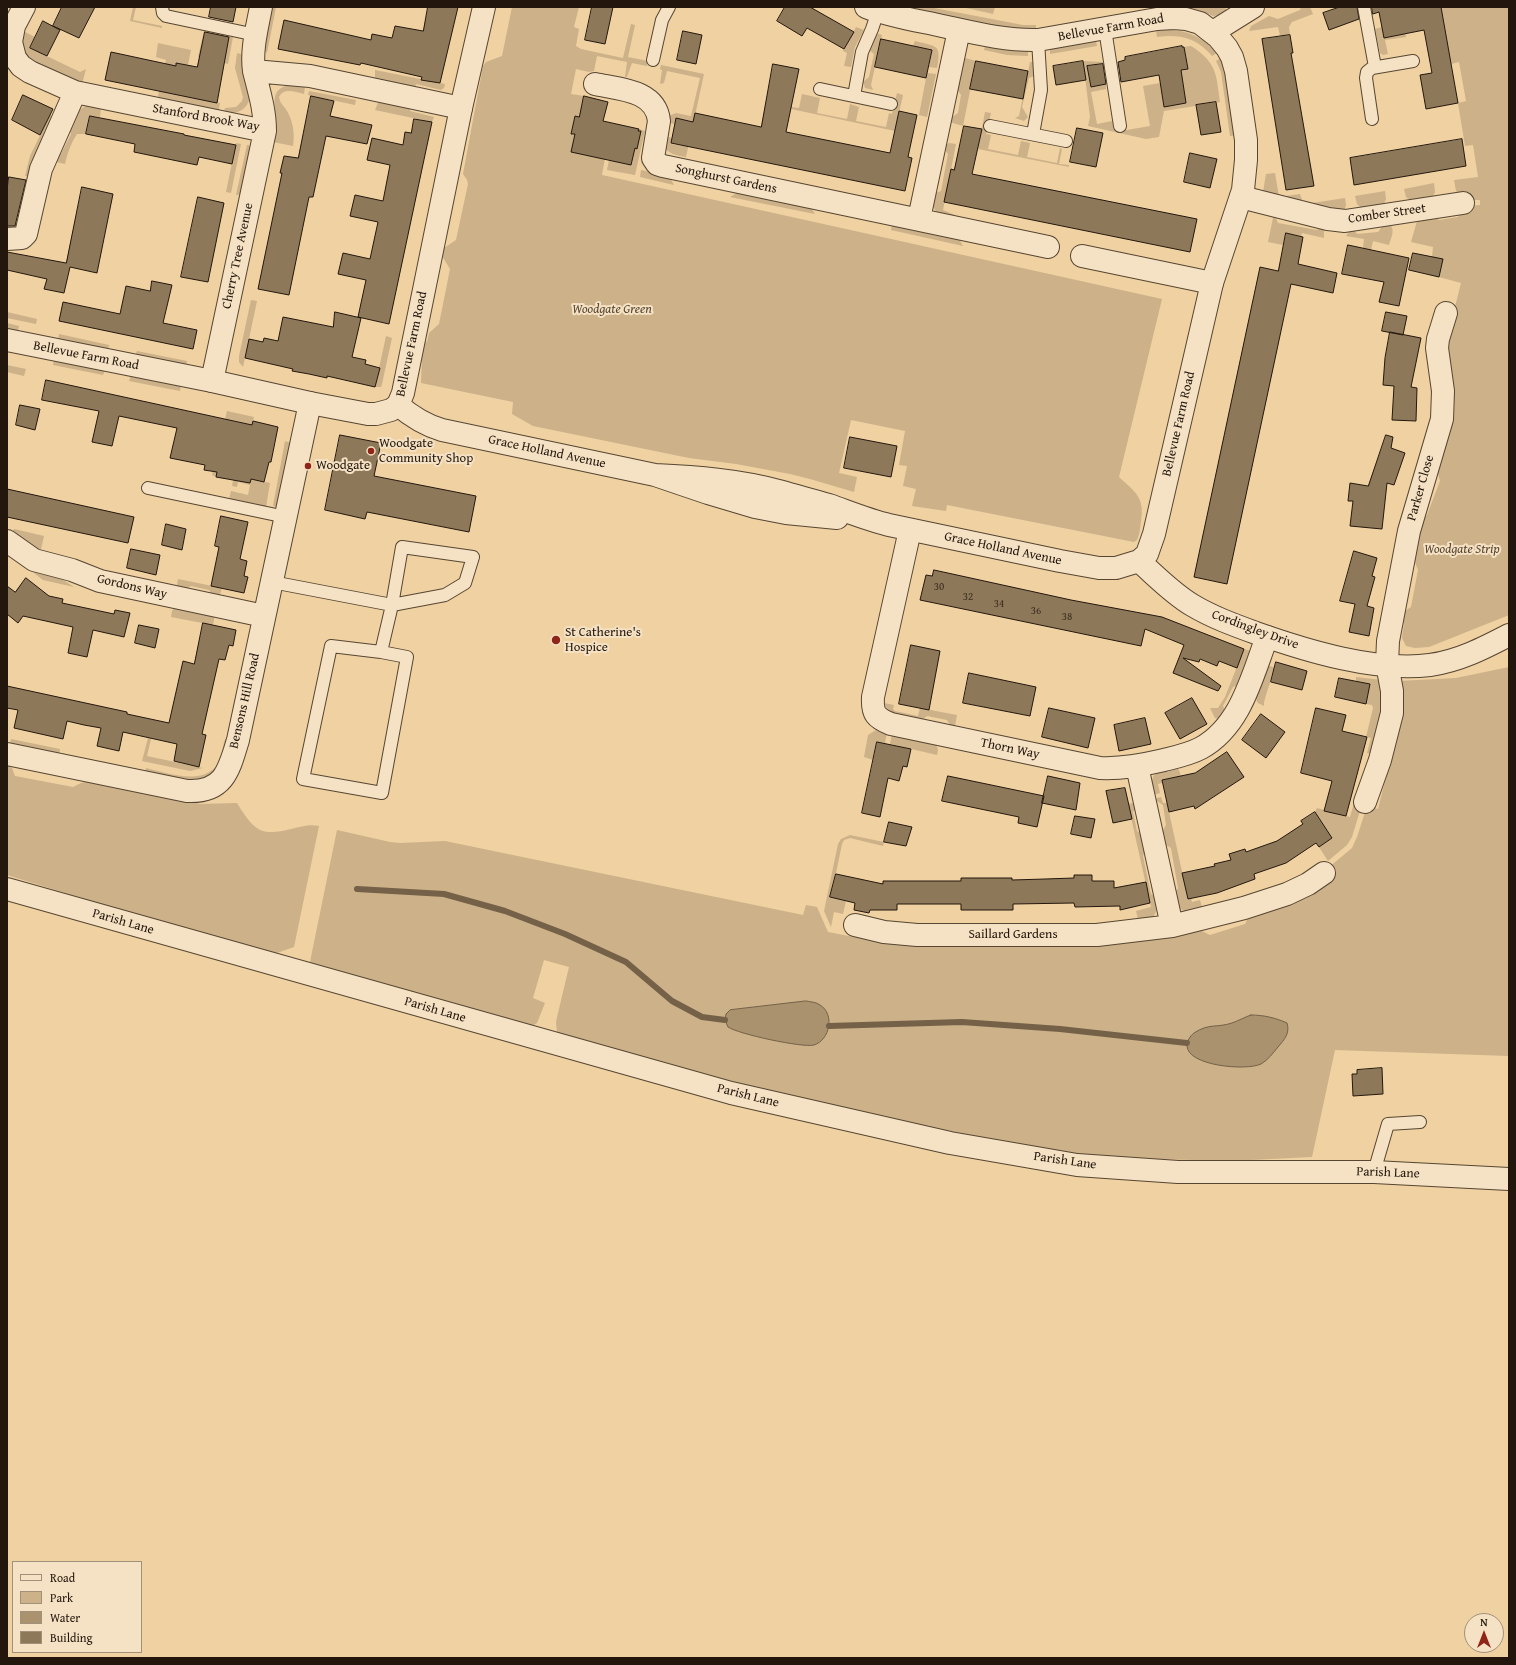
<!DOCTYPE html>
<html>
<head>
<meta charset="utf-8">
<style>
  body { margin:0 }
  #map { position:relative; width:1516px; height:1665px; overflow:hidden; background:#efd1a2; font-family:"Gentium Book Plus",serif }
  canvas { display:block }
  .frame { position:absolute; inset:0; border:8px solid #23170d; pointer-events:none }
  .legend { position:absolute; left:12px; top:1561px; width:130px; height:92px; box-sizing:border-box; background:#f5e1c3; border:1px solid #a1907a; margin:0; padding:5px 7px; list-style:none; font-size:12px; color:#23170d }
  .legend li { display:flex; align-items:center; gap:8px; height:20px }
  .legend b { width:20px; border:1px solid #a1907a }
  .north { position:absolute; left:1464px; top:1613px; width:40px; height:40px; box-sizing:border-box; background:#f5e1c3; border:1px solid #a1907a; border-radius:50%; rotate:0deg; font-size:11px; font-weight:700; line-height:16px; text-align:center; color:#23170d }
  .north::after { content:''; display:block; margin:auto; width:14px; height:18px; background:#8f2418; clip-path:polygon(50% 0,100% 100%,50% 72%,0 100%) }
</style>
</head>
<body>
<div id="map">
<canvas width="1516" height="1665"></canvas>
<div class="frame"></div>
<ul class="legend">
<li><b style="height:5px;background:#f5e1c3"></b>Road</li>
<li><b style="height:11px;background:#ccb189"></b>Park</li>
<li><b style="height:11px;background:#aa926f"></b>Water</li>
<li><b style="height:11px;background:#8d785a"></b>Building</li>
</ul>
<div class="north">N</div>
</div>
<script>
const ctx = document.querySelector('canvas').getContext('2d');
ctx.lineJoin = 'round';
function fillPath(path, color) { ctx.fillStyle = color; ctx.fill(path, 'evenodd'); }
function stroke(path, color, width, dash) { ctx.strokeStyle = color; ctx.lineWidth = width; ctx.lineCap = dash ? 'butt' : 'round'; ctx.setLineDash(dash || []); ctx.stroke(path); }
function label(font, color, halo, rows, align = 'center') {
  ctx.font = font + ' "Gentium Book Plus",serif'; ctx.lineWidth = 4; ctx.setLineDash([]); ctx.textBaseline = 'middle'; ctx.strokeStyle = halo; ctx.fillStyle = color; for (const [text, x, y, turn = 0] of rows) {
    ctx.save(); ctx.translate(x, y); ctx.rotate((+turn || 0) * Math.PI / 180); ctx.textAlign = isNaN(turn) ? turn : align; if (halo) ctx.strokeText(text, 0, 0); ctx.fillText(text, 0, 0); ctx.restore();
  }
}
const green = new Path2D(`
  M133 7H136L133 20 162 26V28L130 21Z
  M270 7H276L267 53 264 50Z
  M512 7H579L574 27 579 29 576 46 581 49 623 58 631 24 635 25 628 57 648 61 647 66 632 63 627 77H625L627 62 597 56 594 71 589 72 576 69 571 94 584 96 579 117 575 116 571 133 575 134 605 158 602 175 1162 299 1119 477C1135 492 1145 497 1141 521 1140 527 1140 534 1137 540L1134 542 947 505 946 511 912 506 916 489 903 486 907 466 899 465 905 431 851 420 839 473 857 477 854 492 810 479 790 474 736 464 689 458 533 426 512 414 513 402 421 383 422 357 424 341 427 342 429 333 439 324 450 269 442 256 444 248 456 240 468 184 467 180 463 174 483 66 486 62 502 56Z
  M907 7H929L1023 25H1036V30L1006 29 906 8Z
  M962 7H995L993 14Z
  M1182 7H1225L1227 12 1221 15 1213 16 1198 10Z
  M1301 7H1310L1313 14 1292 22 1289 27 1290 35 1280 36 1278 27 1249 31 1251 26 1269 16 1278 19 1300 10Z
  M1447 7H1509V615L1429 647 1415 648 1406 646 1402 638 1404 623H1400L1402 613 1411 607 1418 570 1413 557 1420 521 1427 515 1440 481 1437 470 1446 356 1450 327 1461 283 1439 277 1432 257 1433 247 1411 242 1417 221 1431 214 1439 220 1458 217C1466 205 1467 206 1480 205V200H1468L1466 191 1459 193 1456 191 1454 180 1478 177 1473 145 1465 146 1458 103 1466 101 1459 62 1451 64 1441 8Z
  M1404 23 1406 37 1385 40 1388 54 1383 55 1380 53 1375 29 1382 27 1385 38 1399 35 1397 25Z
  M856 27 864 30 855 47 851 67 844 66 847 53 843 51Z
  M21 30 35 37 30 48 80 72 86 69 82 84C65 77 32 69 23 52 20 45 21 38 21 30Z
  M1166 30C1188 30 1202 37 1217 53L1212 56C1197 38 1180 34 1157 37L1156 31Z
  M204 31 233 37 228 64 224 63 229 39 205 34 200 57H198Z
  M876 33 882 35 871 85 873 90 865 88 863 82 869 77 874 54 869 50Z
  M915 41C936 47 942 43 937 68L929 67 932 50 913 46Z
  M1096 41 1097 46 1050 54V49Z
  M158 43 191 50 188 65 176 63 170 93 220 103 218 114 160 102 158 96 166 60 156 57Z
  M985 45 1019 51H1028V56L1007 55 984 50Z
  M1191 46C1217 63 1216 73 1220 102L1164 111 1159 137 1146 139 1088 126 1090 117 1083 61 1103 62V64L1087 66 1091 87 1106 84V89L1091 92 1097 124 1112 121 1115 132 1150 126 1143 86 1160 83 1164 107 1186 103 1181 70 1188 69 1184 47Z
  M237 53 244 55 250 97C247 111 237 114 224 113L225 108 236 107 242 101 243 97 235 68Z
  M962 57 976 61 963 126 953 123 948 120 958 113 961 95 955 86Z
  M1221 58 1224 68 1237 135 1230 136 1221 72 1216 61Z
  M1030 62H1033L1034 76 1029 78 1022 107 1028 117 1024 121 1015 118 1019 116Z
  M661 65 704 74 686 157C676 156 668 153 661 145L662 136 672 138 671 144 684 146 690 121 677 118 675 124 664 122 666 117 676 113 691 116 700 78 667 71 664 83 660 84 662 70 660 69Z
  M375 70 445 84 444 88 441 90 416 84 415 89 375 80Z
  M927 73 936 74 927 117 919 115Z
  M291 85 305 87 304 94C295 92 284 87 279 97 280 103 282 104 285 108 293 119 295 133 293 146L273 142C274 138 275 133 276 129 278 112 265 88 291 85Z
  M309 91 356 100 355 105 308 95Z
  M897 93 903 95 895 131 791 109V107L799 108 802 94 820 98 817 113 847 119 850 104 859 107 856 121 886 127 889 113 892 114Z
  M379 100 410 107V111L434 117 432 122 375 110Z
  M90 105 101 108 100 117 90 116 86 134H77C71 143 67 154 65 164L52 161 53 155 61 154 71 134 68 128C74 118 78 107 90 105Z
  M985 112 991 113 986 134 991 135 988 149 1018 155 1021 141 1030 143 1027 157 1057 163 1060 148 1062 149 1059 164 1069 165V167L978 149Z
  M50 115 56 118 32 177 25 176 30 156Z
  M639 129 645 131 635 175 607 170 609 160 631 165 635 148H637L641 132 638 131Z
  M236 143 241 144 231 193 226 192Z
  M949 143 956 144 943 210 955 215 956 221C941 215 930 214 933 194L941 191 948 154 943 147Z
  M247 145H249L251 152 242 194 236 195Z
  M641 170 669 176 674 185 640 177Z
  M1275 173 1279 197 1300 194 1302 200 1287 203 1262 198 1266 174Z
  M1434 183 1435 192 1432 199 1411 201 1406 197 1404 189Z
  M740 191 810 206 815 214 730 197Z
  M1385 191 1386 199 1383 206 1362 209 1357 204 1355 196Z
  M1345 198 1346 205 1344 212 1306 204Z
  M1274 213 1278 223 1317 230 1324 224V238L1302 233 1301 236 1286 233 1283 245 1268 242Z
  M892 223 958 237 963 246 891 230Z
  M1384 224H1389C1396 229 1391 238 1389 245L1373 241 1371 250 1363 248 1364 239 1346 236 1352 227 1357 234 1378 232Z
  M251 300 257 301 243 367 239 362V356Z
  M7 312 37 319 36 324 7 318Z
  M7 323 19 326 18 331 7 328Z
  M59 334 109 345 108 351 58 340Z
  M386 336 392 338 382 384 381 387H375Z
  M137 351 187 361 186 367 135 356Z
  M54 359 105 370 103 375 53 365Z
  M7 365 26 369 24 376 7 372Z
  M131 375 181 385 180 391 129 381Z
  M227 411 254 417 252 425 231 420 216 477 212 475Z
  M285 441 291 443 279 507 273 506Z
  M238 457 242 477 270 483 266 507 229 500 231 491 248 495 250 485 238 482 237 487 232 486Z
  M14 529 44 536 41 549H38L11 534Z
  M30 570 54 574 74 587 43 580Z
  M178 579 222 588 219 598 214 597 209 590 191 586 183 591 176 590Z
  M176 606 215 614 213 625 171 617 172 611Z
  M1244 649 1251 651 1242 683 1233 687 1223 706 1226 714 1221 719 1215 718 1210 708H1218L1225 697Z
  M1265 664 1275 668C1273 676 1263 700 1264 706L1258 703 1254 695Z
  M1509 667V1056L1335 1050 1312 1157 1251 1160H1194L1146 1159 1072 1153 937 1131 759 1091 561 1035 557 1032 556 1022 558 1013 569 967 544 960 533 998 545 1003 537 1023 530 1027 309 969 311 957 337 830 390 842 400 843 445 841 803 915 806 905 817 907 828 932 854 937 856 932 1198 929 1210 935 1245 924 1249 915 1328 868 1352 848 1357 837 1367 806 1378 809 1400 721 1398 681 1456 678Z
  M1356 677 1382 680 1384 694 1374 754 1367 753 1371 738 1366 737 1373 708 1372 705 1366 704 1370 684 1356 681Z
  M884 703 894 705 893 709 895 711 918 716 920 708 957 715 954 731 947 720 927 716 918 723 889 714Z
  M876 730 887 732 885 743 877 742 873 760 864 757 868 735Z
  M892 734 936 744 938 750 937 755 890 744Z
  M148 738 151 739 147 756 203 768 190 771 142 761Z
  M11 739 60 749 59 755 10 745Z
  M225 739 230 740 226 759 209 777 193 782 145 773 146 768C168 773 210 789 221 757 223 751 223 744 225 739Z
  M7 765 12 768 15 776 73 787 81 783 90 781 200 804 237 803C255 832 261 837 295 828 303 826 310 824 319 826L294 947 274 954 101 907 81 898 7 875Z
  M1174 766 1179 770 1181 776 1162 780V783L1158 784 1160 793 1153 795C1149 773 1155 772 1174 766Z
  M1161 797 1163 803H1167L1188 899 1191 898 1192 902 1200 900 1203 911C1184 913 1180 914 1174 894L1178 888 1171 848 1163 843 1161 834 1166 825 1163 805 1154 799Z
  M1138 802 1139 804 1133 812 1137 831 1145 837 1147 847 1143 856 1151 894 1158 898C1159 913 1153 920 1139 923L1136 911 1151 907 1128 804Z
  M1354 803 1362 804 1352 837 1347 845 1328 861 1319 847 1332 838 1315 812 1317 808 1350 817Z
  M850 835 884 842 883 846 850 838 844 840 842 844 831 897 846 901 843 914 834 912 831 927 824 911 838 844 841 839Z`);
const water = new Path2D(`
  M806 1001C811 1002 816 1002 820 1005 835 1014 830 1040 814 1045 803 1048 738 1034 728 1027L725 1020 726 1014 730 1010Z
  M1251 1015C1264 1015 1276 1018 1287 1023 1290 1033 1285 1039 1278 1047 1273 1053 1268 1060 1261 1064 1246 1071 1188 1066 1187 1046 1187 1041 1190 1036 1194 1033 1209 1023 1217 1028 1232 1023 1238 1021 1245 1017 1251 1015Z`);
const stream = new Path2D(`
  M357 889 444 894 505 911 565 934 626 962 672 1001 702 1017 725 1020
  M829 1026 962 1022 1060 1029 1187 1043`);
const building = new Path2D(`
  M62 7H95L79 38 53 26Z
  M211 7H236L233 22 209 17Z
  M428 7H458L440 83 421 80 422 77 361 63 360 65 278 49 284 20 371 40 372 34 392 38 395 26 423 31Z
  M592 7H613L605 44 585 40Z
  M785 7H810L854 32 844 49 807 28 802 36 777 21Z
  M1340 7H1357L1359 19 1329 30 1323 13Z
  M1372 7H1441L1458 103 1426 109 1420 75 1432 73 1424 30 1384 38 1379 12 1373 14Z
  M43 21 60 30 47 56 30 48Z
  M683 31 702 35 696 64 677 60Z
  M205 32 229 37 217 103 105 80 111 52 176 66V63L197 67Z
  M1290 35 1293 53H1291L1314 186 1286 190 1262 39Z
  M881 39 932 50 926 78 875 67Z
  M1182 46V47H1184L1188 69 1181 70 1186 103 1164 107 1159 75 1121 82 1118 62 1125 60V57Z
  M976 61 1028 71 1023 99 970 89Z
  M1083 61 1086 80 1056 85 1053 66Z
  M773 64 799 69 786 132 890 153 899 111 917 115 908 157 912 158 905 191 671 143 676 118 693 122 695 113 761 127Z
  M1103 64 1106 84 1091 87 1087 66Z
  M23 95 53 109 40 135 12 120Z
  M311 96 334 101 330 116 372 125 367 144 326 136 313 197H309L289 295 258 289 282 173H280L284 156 298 158Z
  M584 96 608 102 603 121 639 129 638 131H641L637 149 635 148 631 165 571 152 575 134H571L575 116 579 117Z
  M1216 102 1221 132 1201 135 1196 105Z
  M90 116 184 134V135L236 145 232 164 199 157 197 165 134 152 135 144 86 134Z
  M414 119 432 122 389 324 358 317 366 280 338 274 343 253 370 259 378 222 350 216 355 195 383 201 390 165 367 160 372 138 403 145 405 132 411 133Z
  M964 126 982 129 972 174 1197 219 1190 252 944 202 951 169 954 170Z
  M1077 128 1103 133 1096 167 1070 162Z
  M1462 139 1466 166 1354 185 1350 158Z
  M1190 153 1217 159 1210 188 1184 182Z
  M9 177 26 180 15 226H7V190Z
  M82 187 113 194 97 273 70 267 64 293 44 289 47 279 7 270V252L66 263Z
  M198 197 224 203 208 282 181 277Z
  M1286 233 1303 237 1298 264 1337 273 1333 293 1291 284 1227 584 1194 577 1260 267 1278 271Z
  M1348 245 1409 258 1399 306 1379 302 1384 282 1342 274Z
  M1413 253 1443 259 1439 277 1409 270Z
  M152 281 172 285 163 323 197 330 193 349 59 321 63 302 120 314 126 286 150 291Z
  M335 312 361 318 352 357 366 360 365 364 380 368 375 387 327 376V378L309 374 292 371 293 369 245 358 249 339 263 342 264 338 278 341 283 317 333 327Z
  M1386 312 1407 316 1403 335 1382 331Z
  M1390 332 1421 338 1411 387 1417 388 1416 421 1392 420 1394 386 1383 385 1385 358Z
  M46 380 252 425 253 421 278 427 271 462H269L264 482 251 479 250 483 216 477 217 472 204 470 205 465 170 458 177 428 119 416 112 446 92 442 99 411 42 400Z
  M20 405 40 409 35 430 16 425Z
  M340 435 381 443 374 476 476 496 469 532 367 512 365 519 325 510Z
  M1386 435 1393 437 1391 448 1405 453 1394 485 1387 483 1382 529 1350 526 1353 501H1348L1350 483 1368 486Z
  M850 437 897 446 891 477 844 468Z
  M7 489 134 517 128 543 7 517Z
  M221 516 248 522 240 559 247 561 244 576 248 577 244 593 211 586 219 547 215 546Z
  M166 524 186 529 182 550 162 545Z
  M131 549 160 555 156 575 127 568Z
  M1354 551 1377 558 1372 576 1375 577 1367 606 1374 608 1369 636 1349 632 1355 604 1340 601Z
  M934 570 1071 600 1162 617 1244 649 1237 668 1219 661 1217 666 1200 659 1199 662 1183 658 1221 686 1218 691 1173 673 1184 645 1145 629 1141 646 920 600 926 575 932 576Z
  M26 578 49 596 63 599 62 603 114 614 115 610 130 613 124 637 93 630 87 657 68 653 73 627 23 616 18 623 7 614V586L15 592Z
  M203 623 236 630 233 646 229 645 225 660 219 659 202 734 206 735 199 767 174 761 177 744 123 732 119 751 97 746 101 728 84 725 67 721 63 739 14 728 18 710 7 708V686L127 712V714L169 723 183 661 194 664Z
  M139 625 159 629 155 648 135 643Z
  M911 645 940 651 929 710 899 704Z
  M1276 662 1307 671 1302 690 1271 682Z
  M969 673 1036 687 1030 716 963 703Z
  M1339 678 1370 684 1366 704 1335 697Z
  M1192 698 1207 724 1180 739 1165 713Z
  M1049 708 1095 718 1088 748 1042 737Z
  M1316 708 1346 715 1342 731 1367 737 1346 816 1324 811 1332 781 1301 773Z
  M1261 714 1285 732 1266 758 1242 740Z
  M1145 718 1151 744 1119 751 1114 725Z
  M877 742 911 749 907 767 903 766 899 781 888 778 880 817 862 813Z
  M1227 752 1244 777 1195 809 1194 806 1169 812 1162 780 1195 773Z
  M948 776 1044 796 1037 827 1018 823 1019 817 942 801Z
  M1048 776 1080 783 1076 810 1042 803Z
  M1125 788 1132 819 1113 823 1106 791Z
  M1315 812 1332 838 1319 847 1316 843 1286 863 1254 874 1255 879 1217 893 1188 899 1182 873 1215 866 1214 864 1231 860 1229 854 1245 849 1246 852 1277 841 1303 824 1301 821Z
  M1075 816 1095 819 1091 838 1071 834Z
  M889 822 912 827 906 846 884 842Z
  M836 874 883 884V881H961V878H1012V880L1045 879 1074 878V875H1092V881H1114V888L1146 882 1150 903 1120 910V906L1075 907 1074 903 1013 904V910H961V904H897V910H870L869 913 854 910 855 903 830 897Z
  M1382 1068 1383 1094 1353 1096 1352 1074H1357V1070Z`);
const service = new Path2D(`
  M162 7 163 13 166 16 256 35
  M1364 7 1375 67
  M1105 29 1120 126
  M653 60 662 20 669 7
  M820 89 891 104
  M854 96 862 52 872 29 878 11
  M1372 119 1366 78 1367 72 1372 68 1413 61
  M990 126 1066 141
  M1033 134 1041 90 1038 40
  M148 488 286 517
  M272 582 392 605 445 595 465 583 473 557 402 547 392 605 381 652 407 657 382 793 303 779 331 646 381 652
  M1374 1172 1388 1124 1420 1122`);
const minor = new Path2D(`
  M24 7 14 26 11 42 15 58 21 66 30 72 75 92 265 131
  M254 71C251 50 257 28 261 7
  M595 84C619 89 656 90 659 121L653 158 657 164 663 166 1048 247
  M1241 197 1328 219 1345 221 1463 203
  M919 219 959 30
  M7 239 22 238 26 234 41 169 75 92
  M1082 256 1212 283
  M212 381 265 131C265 110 259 91 254 71L310 76 461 108
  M910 530 873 697C872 714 876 718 891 724L1100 768C1122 769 1142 765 1164 760 1176 757 1190 754 1201 748 1241 726 1252 676 1267 637
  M7 541 34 560 72 570 100 581 264 616
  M7 754 187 791C224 793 229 770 238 740L310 403
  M1137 766 1172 926
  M1365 802 1380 760 1392 713V691L1387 664 1388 641 1409 531 1442 419 1443 391 1437 348 1438 339 1446 313
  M7 889 731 1093 950 1143 1077 1165 1178 1172H1374L1509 1179
  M855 925 884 932 917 935H1097L1172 926 1244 908 1287 894 1308 884 1324 873`);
const tertiary = new Path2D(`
  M1213 32 1253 7
  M7 340 212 381 310 403 368 414H376L391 410 398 405 403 393 461 108 484 7
  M398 405C412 417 425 425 442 430L655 475 708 493 755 507 786 513 837 518
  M655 475C697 477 738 480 779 491 796 496 812 500 829 505 849 512 868 520 889 525L1060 561 1099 568H1116L1139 561 1147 554 1154 534 1212 283 1243 190 1246 160V140L1236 71 1232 57 1227 48 1218 37 1200 23 1186 19 1174 18 1157 19 1038 40C1004 41 971 32 938 25 914 20 889 16 866 7
  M1139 561C1156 576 1172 593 1192 605 1212 617 1234 625 1256 633 1307 651 1376 672 1430 665 1459 661 1484 648 1509 635`);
const markers = [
  [371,451,4,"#8f2418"],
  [308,466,4,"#8f2418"],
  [556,640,5,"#8f2418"]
];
const numberNames = [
  ["30",939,587],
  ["32",968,597],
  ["34",999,604],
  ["36",1036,611],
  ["38",1067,617]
];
const streetNames = [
  ["Bellevue Farm Road",1111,28,-10],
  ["Stanford Brook Way",206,118,10],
  ["Songhurst Gardens",726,179,12],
  ["Comber Street",1387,214,-8],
  ["Cherry Tree Avenue",238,256,-78],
  ["Bellevue Farm Road",412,344,-78],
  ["Bellevue Farm Road",86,356,11],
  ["Bellevue Farm Road",1179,424,-77],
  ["Grace Holland Avenue",547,452,12],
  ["Parker Close",1421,488,-74],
  ["Grace Holland Avenue",1003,549,12],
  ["Gordons Way",132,587,13],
  ["Cordingley Drive",1255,630,20],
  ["Bensons Hill Road",245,701,-77],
  ["Thorn Way",1010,749,12],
  ["Parish Lane",123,922,16],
  ["Saillard Gardens",1013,935],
  ["Parish Lane",435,1010,16],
  ["Parish Lane",748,1096,14],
  ["Parish Lane",1065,1161,8],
  ["Parish Lane",1388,1173,2]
];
const parkNames = [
  ["Woodgate Green",612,310],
  ["Woodgate Strip",1462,550]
];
const poiNames = [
  ["Woodgate",379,444],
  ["Community Shop",379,459],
  ["Woodgate",316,466],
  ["St Catherine's",565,633],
  ["Hospice",565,648]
];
fillPath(green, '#ccb189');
fillPath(water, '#aa926f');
stroke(water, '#746148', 1);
stroke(stream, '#746148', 6);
fillPath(building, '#8d785a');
stroke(building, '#23170d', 1);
stroke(service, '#564632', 14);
stroke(minor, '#564632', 24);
stroke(tertiary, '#564632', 24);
stroke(service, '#f5e1c3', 12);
stroke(minor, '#f5e1c3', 22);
stroke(tertiary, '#f5e1c3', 22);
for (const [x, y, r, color] of markers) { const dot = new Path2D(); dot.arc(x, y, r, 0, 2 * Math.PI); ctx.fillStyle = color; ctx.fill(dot); stroke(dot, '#f5e1c3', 1.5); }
label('11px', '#3e2f20', null, numberNames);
label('13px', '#23170d', '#f5e1c3', streetNames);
label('italic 13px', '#564532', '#f5e1c3', parkNames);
label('13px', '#23170d', '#f5e1c3', poiNames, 'left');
</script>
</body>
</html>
